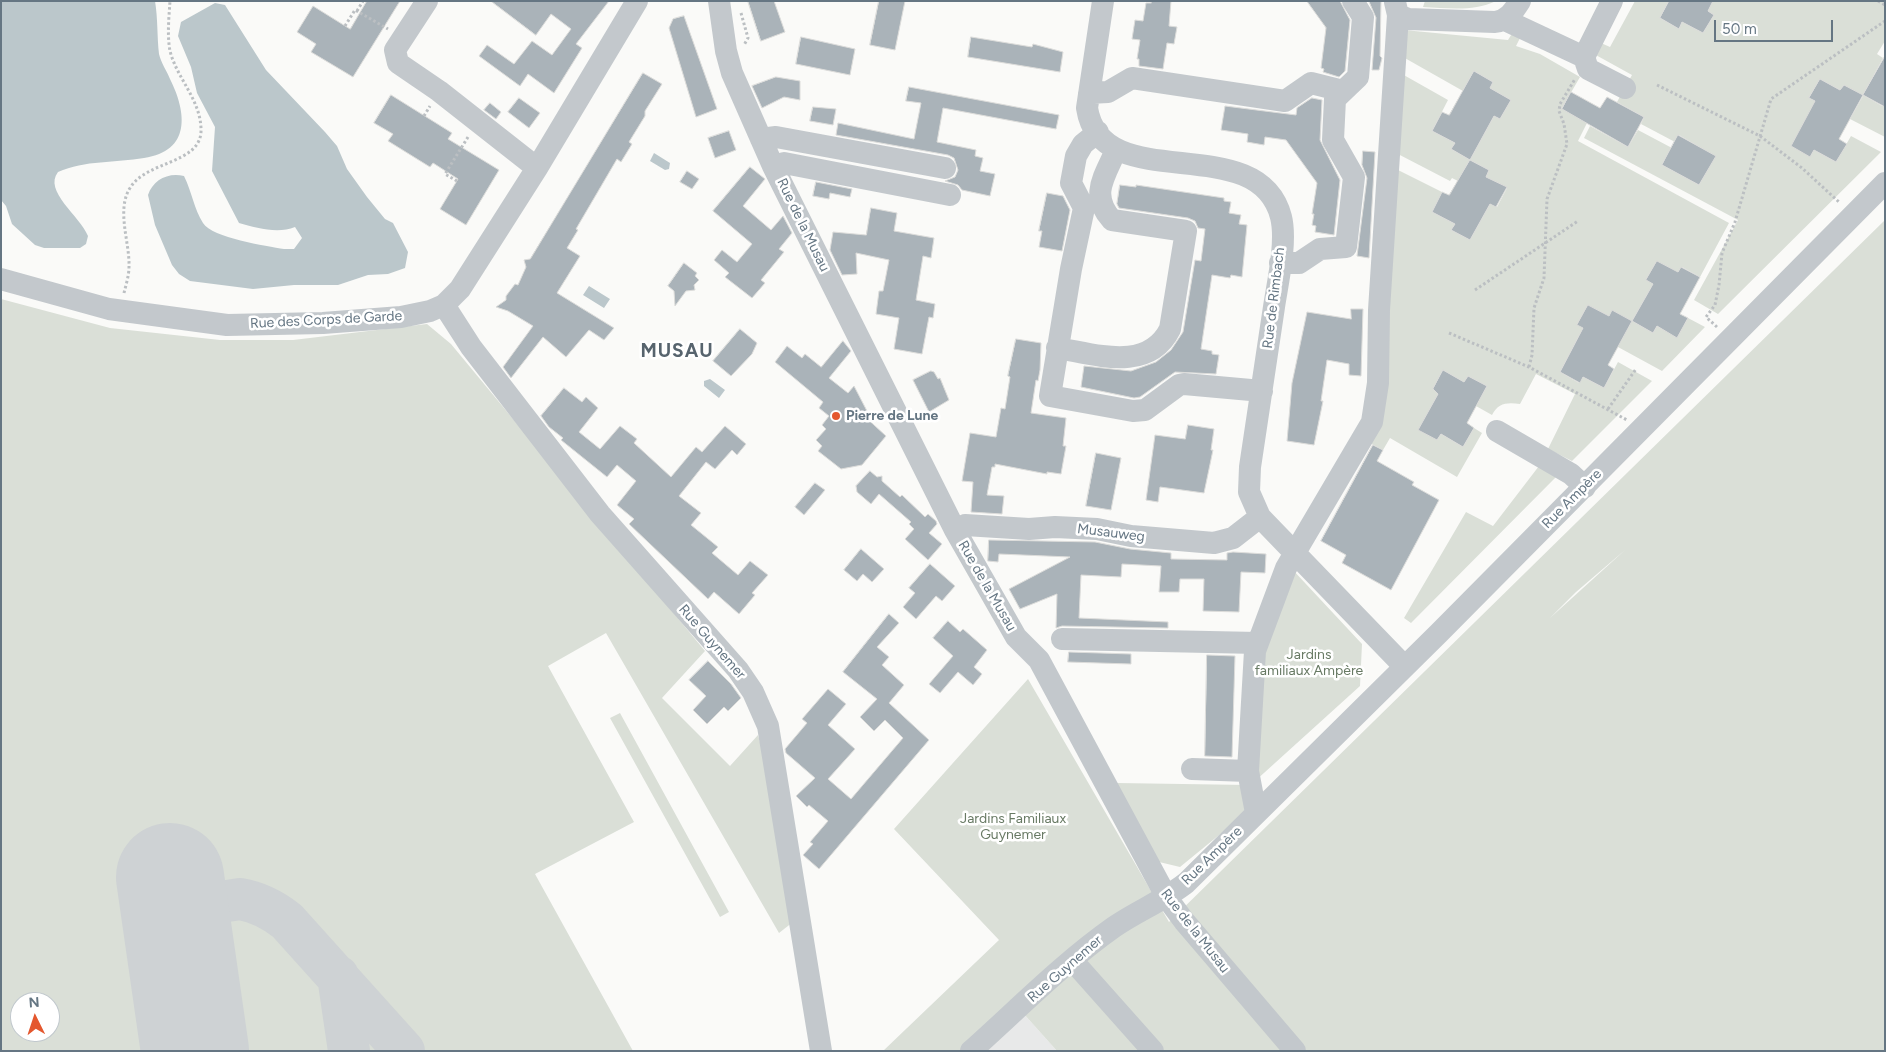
<!DOCTYPE html>
<html>
<head>
<meta charset="utf-8">
<style>
  body { margin:0 }
  #map { position:relative; width:1886px; height:1052px; overflow:hidden; background:#fafaf8; font-family:Figtree,sans-serif }
  canvas { display:block }
  .frame { position:absolute; inset:0; border:2px solid #657683; pointer-events:none }
  .north { position:absolute; left:10px; top:992px; width:50px; height:50px; box-sizing:border-box; background:#fff; border:1px solid #c1c8cd; border-radius:50%; rotate:356deg; font-size:14px; font-weight:700; line-height:20px; text-align:center; color:#657683 }
  .north::after { content:''; display:block; margin:auto; width:18px; height:22px; background:#e4572e; clip-path:polygon(50% 0,100% 100%,50% 72%,0 100%) }
  .scale { position:absolute; left:1714px; top:20px; width:119px; height:22px; box-sizing:border-box; border:2px solid #657683; border-top:0; padding-left:6px; font-size:15px; line-height:18px; white-space:nowrap; color:#657683; -webkit-text-stroke:4px #fff; paint-order:stroke }
</style>
</head>
<body>
<div id="map">
<canvas width="1886" height="1052"></canvas>
<div class="frame"></div>
<div class="north">N</div>
<div class="scale">50 m</div>
</div>
<script>
const ctx = document.querySelector('canvas').getContext('2d');
ctx.lineJoin = 'round';
function fillPath(path, color) { ctx.fillStyle = color; ctx.fill(path, 'evenodd'); }
function stroke(path, color, width, dash) { ctx.strokeStyle = color; ctx.lineWidth = width; ctx.lineCap = dash ? 'butt' : 'round'; ctx.setLineDash(dash || []); ctx.stroke(path); }
function label(font, color, halo, rows, align = 'center') {
  ctx.font = font + ' Figtree,sans-serif'; ctx.lineWidth = 5; ctx.setLineDash([]); ctx.textBaseline = 'middle'; ctx.strokeStyle = halo; ctx.fillStyle = color; for (const [text, x, y, turn = 0] of rows) {
    ctx.save(); ctx.translate(x, y); ctx.rotate((+turn || 0) * Math.PI / 180); ctx.textAlign = isNaN(turn) ? turn : align; if (halo) ctx.strokeText(text, 0, 0); ctx.fillText(text, 0, 0); ctx.restore();
  }
}
const built = new Path2D(`
  M1023 1013 1057 1051H982Z`);
const green = new Path2D(`
  M1425 1H1496C1473 12 1448 8 1423 7Z
  M1635 1H1669L1660 18 1679 29 1682 22 1703 33 1714 15 1708 11 1713 1H1885V41L1877 54 1883 58 1863 95 1882 106 1885 101V137L1850 119 1863 96 1844 85 1840 90 1820 79 1809 98 1815 101 1810 156 1814 150 1836 162 1851 136 1881 152 1718 314 1694 300 1738 220 1584 138 1590 126 1628 147 1638 130 1672 148 1662 165 1699 185 1715 156 1679 135 1675 142 1641 124 1644 117 1617 102 1632 75 1594 54 1601 43 1610 47Z
  M1404 30 1508 40 1513 32 1521 36 1516 46 1540 54 1580 77 1562 108 1587 123 1578 141 1729 223 1700 277 1682 267 1678 272 1647 280 1653 284 1632 321 1653 333 1657 326 1677 337 1688 318 1705 327 1662 371 1618 347 1612 311 1609 316 1583 328 1560 372 1579 383 1583 377 1604 388 1618 362 1652 381 1572 461 1548 449 1575 394 1536 374 1520 404C1507 402 1498 403 1492 415L1476 406 1487 386 1468 376 1464 382 1443 370 1433 389 1438 394 1419 429 1437 440 1441 434 1463 447 1474 428 1482 433 1457 477 1390 438 1383 450 1366 441 1396 169 1442 192 1432 212 1455 224 1451 230 1470 240 1490 204 1497 207 1507 188 1486 177 1489 170 1470 160 1458 181 1452 178 1450 181 1396 153 1402 74 1448 100 1432 131 1455 143 1451 149 1470 160 1494 116 1500 119 1511 100 1490 88 1493 82 1474 71 1463 91 1403 57Z
  M1885 220V1051H1057L1023 1013 982 1051H883L999 940 894 829 1028 679 1169 922ZM1625 550 1550 618 1576 592Z
  M1 299 110 328 220 340H293L427 324 451 344 705 651 662 698 730 766 758 735 807 911 779 933 606 633 548 666 634 822 535 874 633 1051H1ZM20 1002H50V1032H20Z
  M1539 466 1556 477 1411 623 1404 618 1466 512 1493 526Z
  M1292 569 1362 644 1360 686 1254 782 1260 650Z
  M620 713 729 912 720 917 610 718Z
  M1117 783 1248 785 1246 813 1180 867 1155 861Z`);
const water = new Path2D(`
  M1 1H155C158 19 157 37 159 54 161 63 167 71 170 79 187 113 191 151 144 158 116 163 85 160 58 172 43 191 80 216 88 236L86 244 80 248H44L35 245 12 224 6 206 1 200Z
  M215 3 225 5 266 70 325 132 337 146 347 169 367 197 385 219 393 223 408 252 405 268 388 274 368 275 338 285H294L253 289 190 281 179 274 172 265 155 225 148 195C153 180 168 172 184 176 192 192 194 209 203 223 212 238 267 246 284 249H294L302 238 295 227C278 234 256 228 239 223L212 171 215 127 197 93 191 67 178 36 181 22Z
  M654 153 670 163 669 169 665 170 650 161Z
  M589 286 610 299 604 308 583 295Z
  M710 379 725 390 719 398 704 386V381Z`);
const taxiway = new Path2D(`
  M175 909 240 899C258 902 273 910 287 921L404 1051
  M338 976 349 1051`);
const runway = new Path2D(`
  M170 877 195 1051`);
const building = new Path2D(`
  M367 1H400L353 77 311 52 316 44 297 32 313 6 350 29Z
  M491 1H609L576 44 582 48 554 93 528 74 520 86 479 56 487 45 514 64 532 41 552 55 571 29 551 14 536 35Z
  M748 1H774L785 32 761 41Z
  M879 1H905L895 50 870 45Z
  M1151 1H1171L1169 26 1177 27 1174 44 1167 43 1163 69 1139 66V59H1137L1140 40 1132 39 1135 20 1143 21 1146 3H1151Z
  M1307 1H1340L1350 20 1345 71 1339 77 1323 72 1324 69 1321 68 1326 28Z
  M1369 1H1381L1380 56 1382 58 1379 70H1372L1376 18Z
  M1669 1H1713L1708 11 1714 15 1703 33 1682 22 1679 29 1660 18Z
  M684 16 717 109 696 117 669 28 673 19Z
  M801 37 855 49 850 75 796 64Z
  M971 37 1032 47 1033 44 1063 52 1060 72 968 57Z
  M1885 56V107L1863 95Z
  M1474 71 1493 82 1490 88 1511 100 1500 119 1494 116 1470 160 1451 149 1455 143 1432 131 1442 112 1449 115Z
  M643 73 662 84 645 111V116L629 142 632 144 621 162 617 159 576 229 578 230 567 248 580 256 557 293 614 328 604 340 589 330 566 357 543 337 511 378 503 367 533 326 508 311 496 307 506 300V296L515 284 518 285 526 267 524 260 530 259Z
  M776 77 800 81V100L784 97 762 108 752 86Z
  M1820 79 1840 90 1844 85 1863 95 1839 139 1847 144 1836 162 1814 150 1810 157 1791 146 1815 101 1809 98Z
  M909 87 1059 115 1056 129 943 108 937 142 976 150 975 156 983 158 980 171 995 174 990 196 962 190 958 185 945 181 955 177 958 170 954 158 948 155 836 135 838 123 914 139 921 103 906 101Z
  M1571 92 1600 108 1607 97 1644 117 1628 147 1562 109Z
  M391 95 452 133 448 139 499 170 466 225 440 209 458 179 433 163 430 167 388 141 393 134 374 123Z
  M519 98 540 113 529 128 508 112Z
  M1312 98 1322 100 1320 140 1340 180 1334 235 1315 232 1316 226 1312 225 1314 214H1312L1317 183 1286 140 1265 137 1264 145 1247 142 1248 134 1221 130 1225 106 1296 115 1297 108Z
  M490 103 501 112 496 119 484 110Z
  M813 107 836 109 833 125 810 121Z
  M729 131 736 150 715 158 708 138Z
  M1678 135 1716 156 1699 185 1662 165Z
  M1363 151 1375 152 1369 258 1357 256 1367 178 1362 165Z
  M1470 160 1489 170 1486 177 1507 187 1496 207 1490 204 1470 240 1451 230 1455 224 1432 212 1442 192 1449 195Z
  M750 167 765 179 743 206 771 230 783 216 792 233 779 249 784 252 761 280 765 283 752 298 725 277 729 273 714 260 722 250 737 262 752 244 713 211Z
  M687 171 699 179 692 189 680 182Z
  M816 182 852 189 850 197 830 193 829 199 813 196Z
  M1120 185 1136 187V185L1224 198V201L1231 202 1229 213 1241 215 1239 224 1247 225 1242 277 1231 275 1230 278 1212 275 1201 349 1212 351V354L1219 355 1216 374 1175 372 1140 397 1134 398 1081 387 1084 366 1131 371 1156 362 1171 350 1183 332 1195 260 1201 261 1205 229 1198 228 1195 221 1188 218 1119 208 1117 204Z
  M1047 193 1063 196 1070 210 1062 251 1039 247 1042 231H1039Z
  M871 208 897 213 894 231 934 238 931 258 923 256 916 300 935 304 933 318 929 317 922 354 894 349 899 318 876 314 879 291H883L889 260 856 253 857 274 842 275 830 250 833 232 866 235Z
  M1657 261 1678 272 1681 267 1700 277 1680 314 1688 318 1677 338 1657 326 1653 333 1632 321 1653 284 1646 280Z
  M684 263 697 273 695 276 699 280 694 285 695 290 686 291 675 306 674 291 668 286Z
  M1588 305 1609 316 1612 310 1632 321 1608 365 1614 369 1604 388 1583 377 1580 383 1560 372 1583 328 1577 325Z
  M1351 309H1363L1361 376 1349 375V364L1327 360 1321 401H1323L1314 445 1287 441 1292 383 1307 312 1351 319Z
  M740 329 757 343 752 354 731 376 713 361Z
  M1016 339 1041 343 1040 370 1038 381 1036 380 1031 413 1066 418 1063 446H1066L1061 474 1047 472V474L995 464V467H992L987 495 1004 496 1002 514 971 512 973 482 962 481 970 433 996 437 1001 408 1005 409 1010 377 1008 376Z
  M843 341 851 351 829 378 848 393 854 386 867 411 862 414 886 436 862 465 841 469 818 451 822 446 816 440 826 429 822 425 829 416 819 408 823 402 775 362 787 346 802 358 805 354 821 367Z
  M1443 370 1464 382 1468 376 1487 386 1467 423 1474 428 1463 447 1441 434 1437 440 1418 430 1438 394 1433 389Z
  M931 371 934 372 938 379 940 378 949 400 929 412 913 380Z
  M564 388 582 402 586 397 598 408 579 432 600 449 620 426 637 439 634 443 671 477 696 447 702 452 725 426 746 444 737 455 732 450 715 469 706 462 679 496 701 513 691 525 718 547 712 553 738 575 750 561 768 575 752 593 755 595 739 614 714 592 708 599 629 524 634 519 617 505 636 481 617 465 607 477 561 440 563 438 549 427 541 416Z
  M1188 425 1214 429 1211 450H1213L1204 493 1160 487 1158 502 1146 500 1155 435 1185 439Z
  M1373 445 1383 450 1377 461 1414 482 1412 485 1439 500 1391 590 1342 563 1346 555 1321 541Z
  M1096 453 1121 458 1111 510 1086 506Z
  M870 471 877 477 882 476V481L900 497 902 495 925 517 928 514 936 521 937 524 929 533 942 544 928 560 905 539 914 529 909 524 911 522 879 494 871 504 857 492 856 486Z
  M815 483 825 490 804 515 795 507Z
  M989 540 1095 542 1130 549 1171 553V559L1227 560V553L1233 552 1266 554 1265 573 1241 572 1239 612 1203 611 1204 579H1180L1179 592H1159L1161 566 1122 564 1121 577 1081 575 1079 618 1168 622V628L1062 626 1056 628 1057 594 1020 609 1009 589 1070 557 999 554 998 562 988 561Z
  M861 549 884 569 872 582 863 574 857 581 844 570Z
  M930 564 955 586 942 601 936 596 916 619 903 607 915 593 909 588Z
  M889 614 899 623 877 647 889 657 882 665 904 685 889 703 929 740 819 869 803 855 813 844 810 842 828 821 809 805 807 807 796 796 815 778 786 753 785 749 807 723 802 719 828 689 846 704 828 725 855 749 828 779 851 799 903 738 885 720 874 731 860 717 877 699 843 672Z
  M948 621 960 632 963 629 987 650 974 667 982 674 973 685 958 672 940 693 929 684 953 656 933 638Z
  M1069 652 1131 654V664L1068 662Z
  M1207 655 1235 656 1232 757 1205 756Z
  M708 661 731 684 741 698 728 711 724 707 707 724 693 710 706 696 689 680Z`);
const path = new Path2D(`
  M1878 1 1885 5
  M357 11 363 1
  M741 13 748 38 744 45
  M345 26 355 10 388 29
  M1657 85 1760 136 1802 168 1840 203
  M424 116 430 106
  M457 181 445 174 468 137
  M1475 290 1578 221
  M124 293C126 285 129 275 129 267 130 243 116 210 130 188 146 161 199 164 201 132 202 101 177 79 170 51 167 35 169 17 170 1
  M1717 327 1706 317 1715 305 1719 285 1722 253 1735 222 1771 99 1885 21
  M1449 333 1529 367 1627 420
  M1529 367 1532 355 1534 308 1544 278 1547 199 1567 144 1564 124 1559 111 1560 104 1575 79
  M1608 409 1636 369`);
const minor = new Path2D(`
  M427 1 395 50 398 63 439 91 537 168
  M719 1 726 51 732 73 773 166 955 530 1016 637 1039 660 1167 898 1184 921 1295 1051
  M1103 1 1087 108C1101 199 1258 127 1281 217 1287 241 1278 281 1274 307 1266 360 1258 414 1250 467L1249 492 1260 517 1404 666
  M1395 2 1398 15 1408 19 1495 22C1508 20 1513 12 1520 1
  M1505 20 1584 57 1612 1
  M1584 57 1588 69 1625 88
  M1089 93 1108 92 1132 78 1285 101 1311 83 1343 91
  M1098 132 1083 144 1076 156 1071 183 1084 208 1071 269 1050 396 1133 411 1145 410 1179 385 1184 384 1262 391
  M761 139 776 137 945 168
  M773 166 784 163 950 195
  M1280 263H1299L1320 249 1346 247 1354 177 1333 140 1335 99 1358 77 1363 17 1353 1
  M1 279 109 309 227 325 323 323 401 317 430 311 444 305 460 289 537 168 637 1
  M444 305 471 347 600 514 738 670 753 692 768 726 821 1051
  M1057 348C1095 354 1148 373 1170 329L1186 231 1112 220C1089 195 1105 176 1116 150
  M1497 431 1571 474 1585 487
  M955 530 965 525 1029 529 1055 527 1097 529 1131 536 1214 543 1233 538 1260 517
  M1062 639 1258 643
  M1192 769 1248 771
  M1256 813 1248 771 1255 651 1286 568 1372 422 1378 383 1379 310 1398 15
  M1072 960 1153 1051
  M971 1051C1018 1009 1063 963 1114 927 1137 911 1163 901 1186 883L1439 633 1885 183`);
const markers = [
  [836,416,5,"#e4572e"]
];
const streetNames = [
  ["Rue de la Musau",803,225,64],
  ["Rue de Rimbach",1274,298,-83],
  ["Rue des Corps de Garde",326,320,-3],
  ["Rue Ampère",1572,499,-45],
  ["Musauweg",1111,533,7],
  ["Rue de la Musau",987,586,60],
  ["Rue Guynemer",712,642,49],
  ["Rue Ampère",1212,856,-44],
  ["Rue de la Musau",1195,931,52],
  ["Rue Guynemer",1065,969,-41]
];
const poiNames = [
  ["Pierre de Lune",846,416]
];
const parkNames = [
  ["Jardins",1309,655],
  ["familiaux Ampère",1309,671],
  ["Jardins Familiaux",1013,819],
  ["Guynemer",1013,835]
];
const districtNames = [
  ["MUSAU",677,351]
];
fillPath(built, '#e8e9e9');
fillPath(green, '#dadfd7');
fillPath(water, '#bbc7cb');
stroke(taxiway, '#ced2d4', 42);
stroke(runway, '#ced2d4', 108);
fillPath(building, '#aab3b9');
stroke(building, '#dcdcda', 1);
stroke(path, '#bbbfc2', 3, [2.5, 2.5]);
stroke(minor, '#c3c8cc', 22);
for (const [x, y, r, color] of markers) { const dot = new Path2D(); dot.arc(x, y, r, 0, 2 * Math.PI); ctx.fillStyle = color; ctx.fill(dot); stroke(dot, '#fff', 2); }
label('14px', '#657683', '#fff', streetNames);
label('bold 14px', '#657683', '#fff', poiNames, 'left');
label('14px', '#687a64', '#fff', parkNames);
ctx.letterSpacing = '1px';
label('bold 19px', '#57646e', '#fff', districtNames);
ctx.letterSpacing = '0px';
</script>
</body>
</html>
